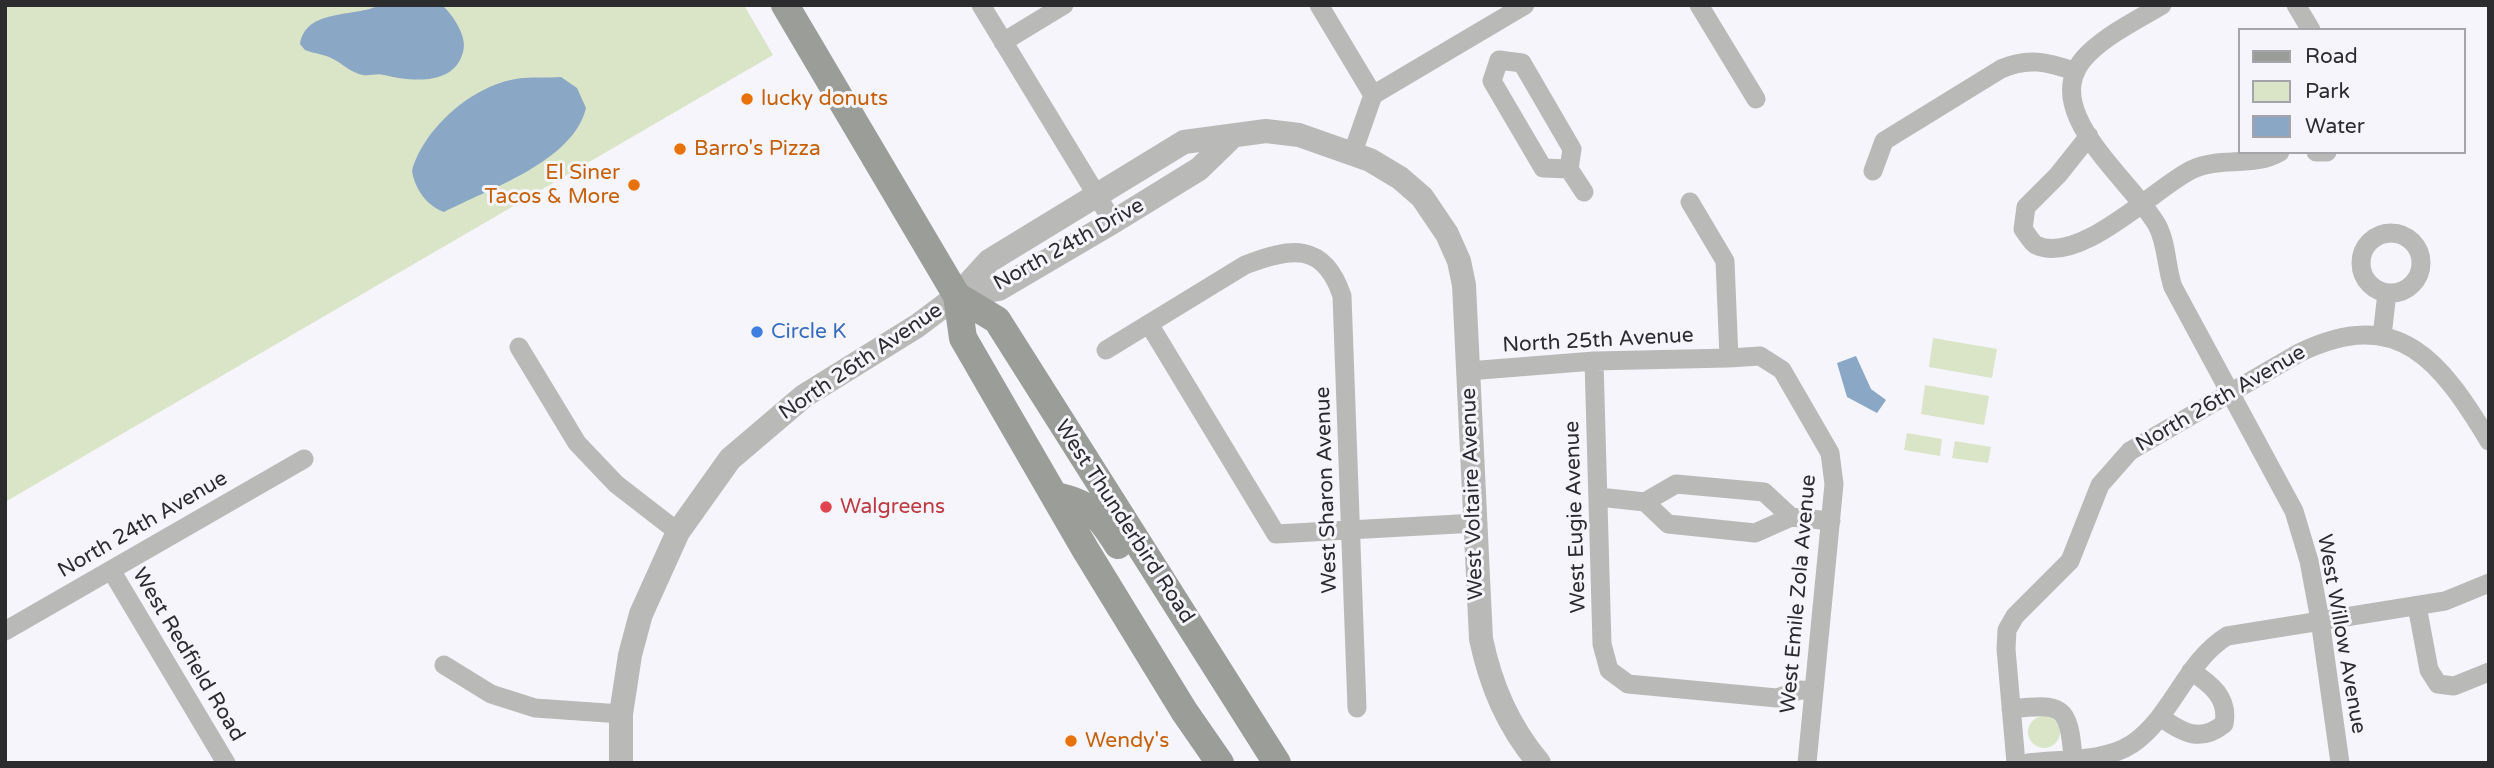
<!DOCTYPE html>
<html>
<head>
<meta charset="utf-8">
<style>
  body { margin:0 }
  #map { position:relative; width:2494px; height:768px; overflow:hidden; background:#f6f5fc; font-family:"Varela Round",sans-serif }
  canvas { display:block }
  .frame { position:absolute; inset:0; border:7px solid #2c2b2e; pointer-events:none }
  .legend { position:absolute; left:2238px; top:28px; width:228px; height:126px; box-sizing:border-box; background:#f6f5fc; border:2px solid #a5a4aa; margin:0; padding:9px 12px; list-style:none; font-size:21px; color:#2c2b2e }
  .legend li { display:flex; align-items:center; gap:14px; height:35px }
  .legend b { width:35px; border:2px solid #a5a4aa }
</style>
</head>
<body>
<div id="map">
<canvas width="2494" height="768"></canvas>
<div class="frame"></div>
<ul class="legend">
<li><b style="height:9px;background:#9b9d99"></b>Road</li>
<li><b style="height:19px;background:#dae4c7"></b>Park</li>
<li><b style="height:19px;background:#8aa7c6"></b>Water</li>
</ul>
</div>
<script>
const ctx = document.querySelector('canvas').getContext('2d');
ctx.lineJoin = 'round';
function fillPath(path, color) { ctx.fillStyle = color; ctx.fill(path, 'evenodd'); }
function stroke(path, color, width, dash) { ctx.strokeStyle = color; ctx.lineWidth = width; ctx.lineCap = dash ? 'butt' : 'round'; ctx.setLineDash(dash || []); ctx.stroke(path); }
function label(font, color, halo, rows, align = 'center') {
  ctx.font = font + ' "Varela Round",sans-serif'; ctx.lineWidth = 6; ctx.setLineDash([]); ctx.textBaseline = 'middle'; ctx.strokeStyle = halo; ctx.fillStyle = color; for (const [text, x, y, turn = 0] of rows) {
    ctx.save(); ctx.translate(x, y); ctx.rotate((+turn || 0) * Math.PI / 180); ctx.textAlign = isNaN(turn) ? turn : align; if (halo) ctx.strokeText(text, 0, 0); ctx.fillText(text, 0, 0); ctx.restore();
  }
}
const green = new Path2D(`
  M5 5H744L773 55 5 502Z
  M1933 338 1997 349 1992 378 1929 367Z
  M1925 385 1989 396 1984 425 1921 414Z
  M1907 433 1942 439 1940 456 1904 450Z
  M1955 441 1991 447 1988 463 1952 458Z
  M2028 732a16 16 0 1 1 32 0a16 16 0 1 1-32 0Z`);
const water = new Path2D(`
  M380 5H442C453 15 468 37 463 52 454 87 409 81 384 75 378 73 370 76 363 75 352 73 344 65 335 60 325 54 315 54 305 50L300 44C306 8 354 18 380 5Z
  M561 77 577 88 586 108C573 162 488 189 444 212 427 206 415 189 412 171 424 127 476 82 523 78 535 77 548 78 561 77Z
  M1856 356 1871 389 1886 400 1877 413 1847 397 1837 363Z`);
const minor = new Path2D(`
  M981 5 1113 222
  M1319 5 1373 95
  M1699 5 1756 99
  M2162 5C2137 20 2110 33 2089 53 2032 107 2131 179 2157 225 2167 243 2166 267 2173 287L2294 511 2309 561 2320 620 2340 763
  M2296 5 2311 30
  M1003 42 1064 5
  M1499 60 1522 63 1572 149 1569 169 1584 192
  M1499 60 1492 81 1543 168 1569 169
  M2089 136 2058 175 2026 207 2023 229C2027 234 2031 242 2036 245 2079 266 2155 188 2191 170 2220 156 2253 168 2280 152
  M1353 152 1373 95 1525 5
  M2316 152H2327
  M1873 171 1884 141 2001 69C2028 57 2047 62 2074 71
  M1690 202 1725 261 1729 358 1760 356 1782 370 1830 453 1834 484 1807 763
  M2361 263a30 30 0 1 1 60 0a30 30 0 1 1-60 0Z
  M1149 324 1276 534 1476 523
  M2382 336 2387 293
  M519 347 577 443 616 484 678 532
  M1106 350 1245 265C1291 247 1324 242 1342 296L1357 708
  M1594 361 1602 644 1609 670 1628 684 1777 698 1800 690 1814 691
  M1468 371 1594 361 1729 358
  M1599 497 1645 502 1668 524 1755 533 1791 517 1831 521
  M1645 502 1676 484 1764 492 1791 517
  M111 570 226 763
  M2417 606 2429 670 2438 684 2454 686 2489 672
  M5 631 304 459
  M444 665 491 694 535 708 621 714
  M2011 709C2062 703 2069 705 2073 758
  M2160 717C2183 733 2200 743 2224 724 2229 698 2211 684 2191 671
  M2016 763 2006 649 2007 630 2015 616 2070 561 2100 485 2130 451 2299 353C2399 304 2441 362 2489 441
  M2028 763C2060 759 2105 762 2132 744 2173 716 2185 662 2227 636L2445 601 2489 583`);
const tertiary = new Path2D(`
  M957 296 999 289 1113 222 1199 169 1233 136
  M621 763V714L630 655 641 614 678 532 730 459 804 396 917 326 957 296 989 261 1184 142 1266 131 1299 135 1370 160 1400 178 1422 197 1447 234 1459 261 1464 285 1481 639C1491 686 1508 726 1539 763`);
const secondary = new Path2D(`
  M785 5 957 296 963 338 1085 549 1184 711 1220 763
  M957 296 997 320 1277 763
  M1055 496C1091 503 1099 515 1118 545`);
const markers = [
  [747,99,7,"#e8710a"],
  [680,149,7,"#e8710a"],
  [634,185,7,"#e8710a"],
  [757,332,7,"#3f7fe0"],
  [826,507,7,"#e0444e"],
  [1071,741,7,"#e8710a"]
];
const foodNames = [
  ["lucky donuts",761,99],
  ["Barro's Pizza",694,149],
  ["El Siner",620,173,"right"],
  ["Tacos & More",620,197,"right"],
  ["Wendy's",1085,741]
];
const streetNames = [
  ["North 24th Drive",1069,245,-29],
  ["North 25th Avenue",1598,341,-3],
  ["North 26th Avenue",861,362,-34],
  ["North 26th Avenue",2221,399,-30],
  ["West Sharon Avenue",1327,490,-92],
  ["West Voltaire Avenue",1473,494,-92],
  ["West Eugie Avenue",1576,517,-92],
  ["West Thunderbird Road",1124,522,57],
  ["North 24th Avenue",143,525,-30],
  ["West Emile Zola Avenue",1799,594,-85],
  ["West Willow Avenue",2341,634,80],
  ["West Redfield Road",188,655,59]
];
const shopNames = [
  ["Circle K",771,332]
];
const healthNames = [
  ["Walgreens",840,507]
];
fillPath(green, '#dae4c7');
fillPath(water, '#8aa7c6');
stroke(minor, '#b9bab8', 19);
stroke(tertiary, '#b9bab8', 24);
stroke(secondary, '#9b9d99', 28);
for (const [x, y, r, color] of markers) { const dot = new Path2D(); dot.arc(x, y, r, 0, 2 * Math.PI); ctx.fillStyle = color; ctx.fill(dot); stroke(dot, '#f6f5fc', 2.5); }
label('21px', '#c56008', '#f6f5fc', foodNames, 'left');
label('21px', '#2c2b2e', '#f6f5fc', streetNames);
label('21px', '#366cbe', '#f6f5fc', shopNames, 'left');
label('21px', '#be3a42', '#f6f5fc', healthNames, 'left');
</script>
</body>
</html>
